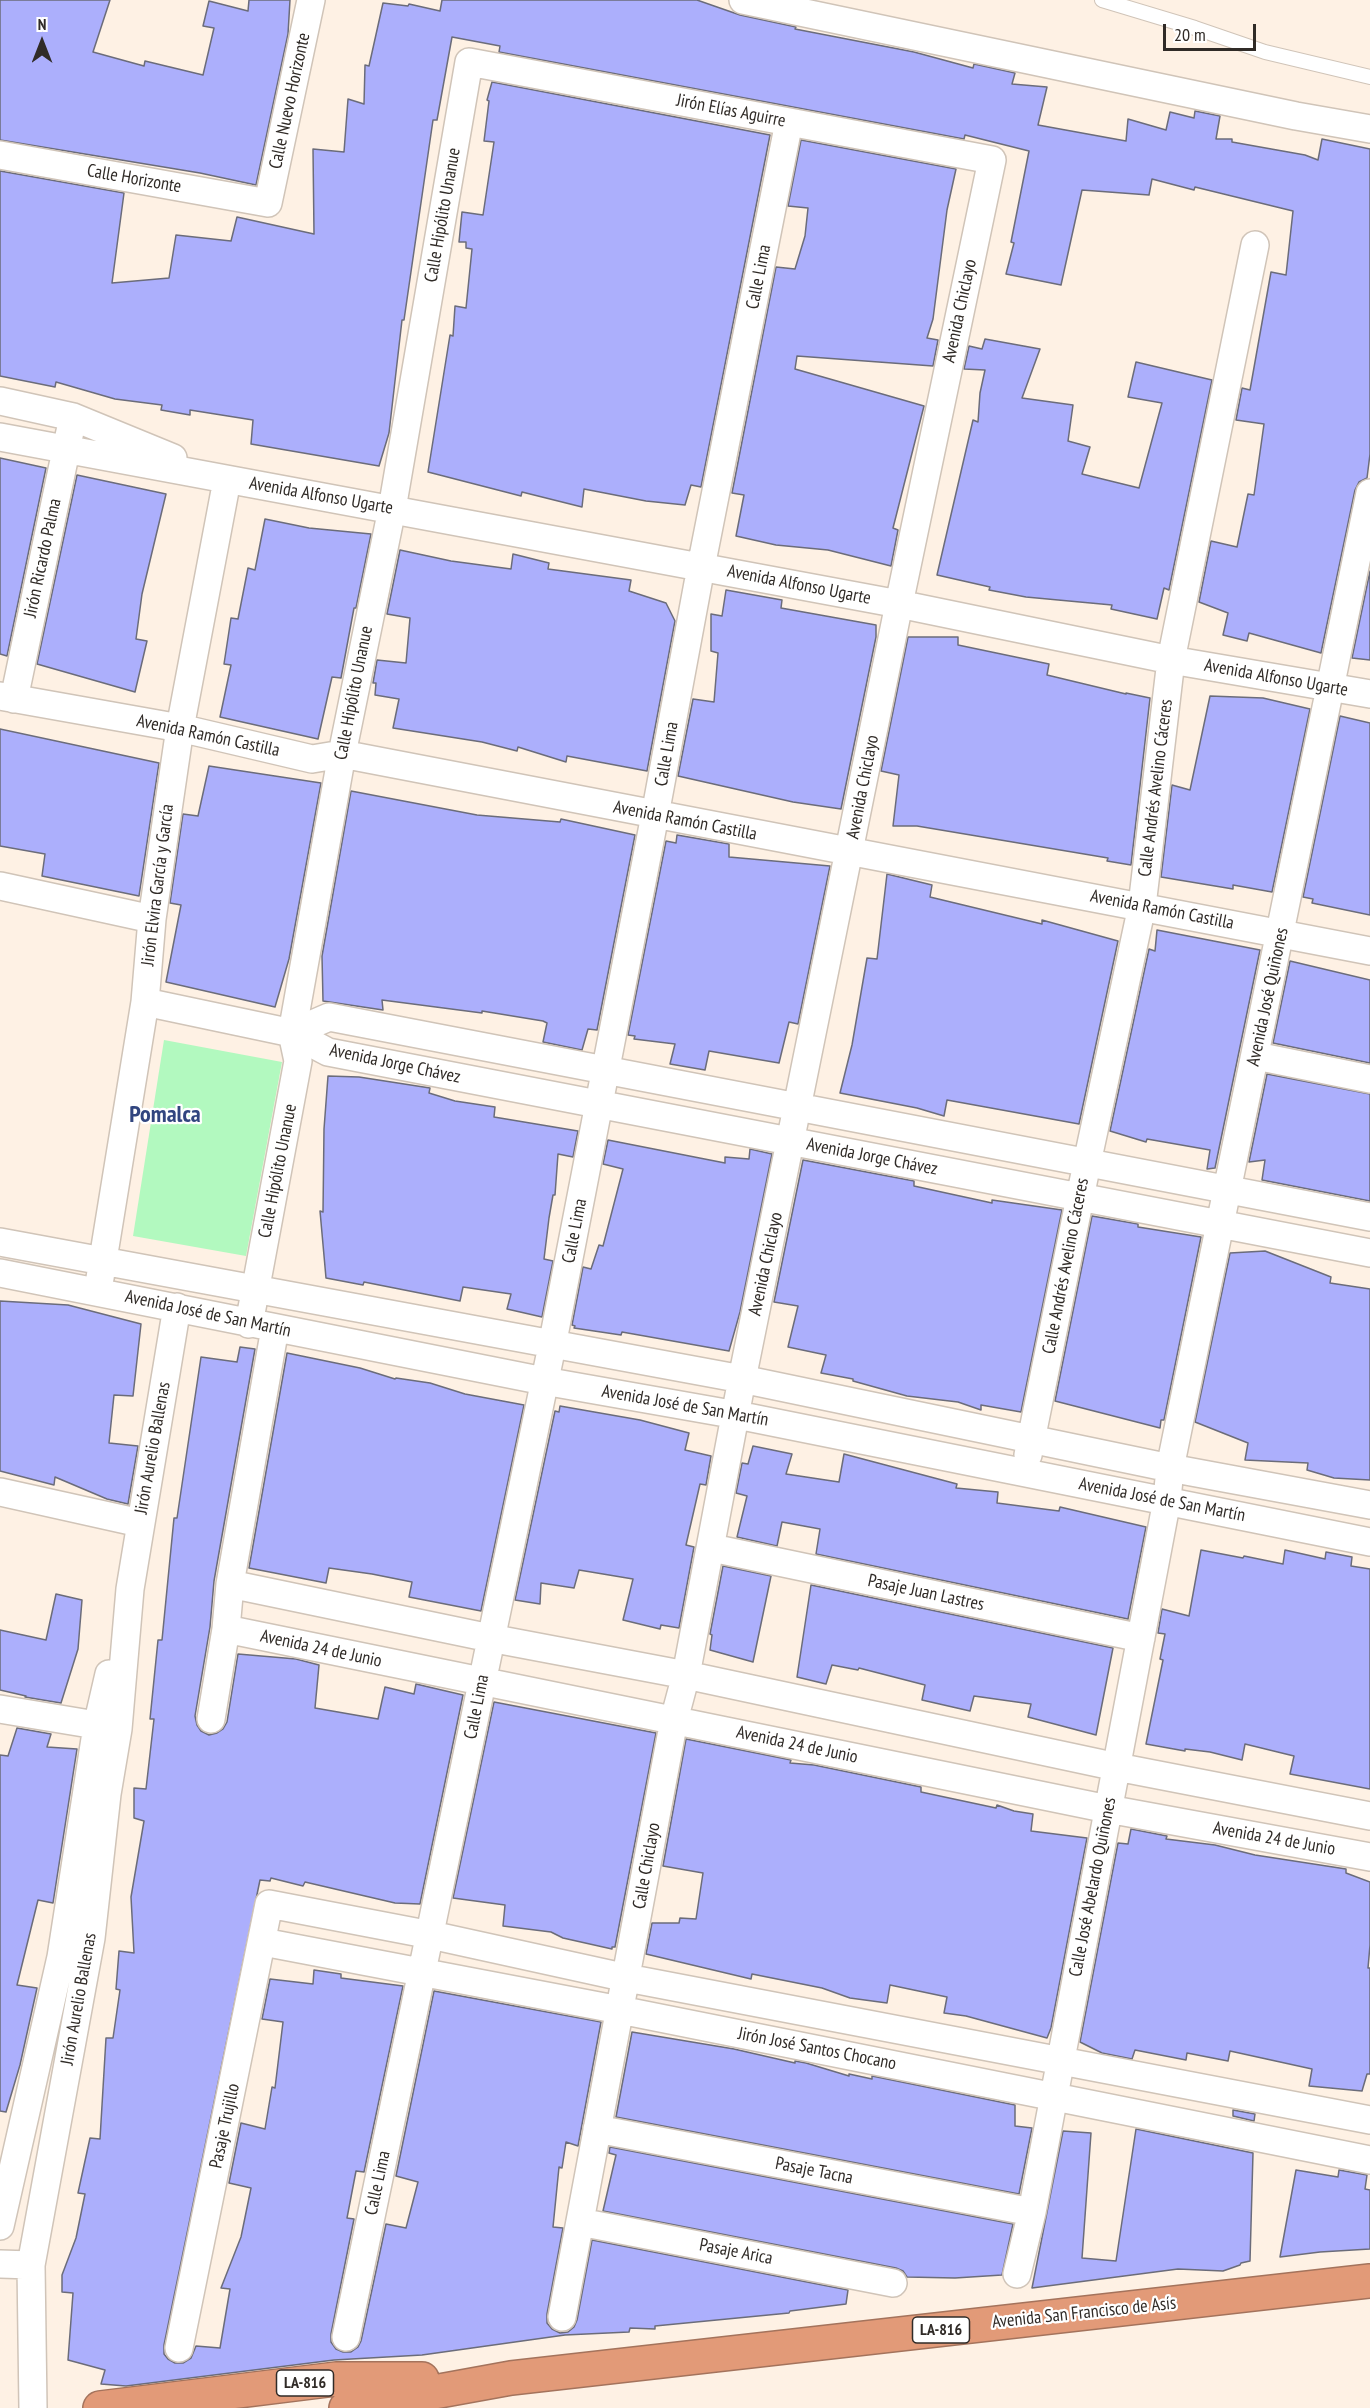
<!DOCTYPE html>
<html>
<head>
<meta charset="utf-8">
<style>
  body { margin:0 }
  #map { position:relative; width:1370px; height:2408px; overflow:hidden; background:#fef1e4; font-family:"PT Sans Narrow",sans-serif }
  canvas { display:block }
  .north { position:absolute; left:12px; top:12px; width:60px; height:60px; -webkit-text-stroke:4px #fff; paint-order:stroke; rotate:0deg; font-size:16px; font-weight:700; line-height:24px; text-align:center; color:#302b27 }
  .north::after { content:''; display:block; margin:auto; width:21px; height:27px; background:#302b27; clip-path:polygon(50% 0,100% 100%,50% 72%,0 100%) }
  .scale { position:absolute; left:1163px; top:24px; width:93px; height:27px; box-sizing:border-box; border:3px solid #302b27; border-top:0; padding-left:8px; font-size:18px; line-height:21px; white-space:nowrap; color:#302b27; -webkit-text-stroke:4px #fff; paint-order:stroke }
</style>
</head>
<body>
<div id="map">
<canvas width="1370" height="2408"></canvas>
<div class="north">N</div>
<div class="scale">20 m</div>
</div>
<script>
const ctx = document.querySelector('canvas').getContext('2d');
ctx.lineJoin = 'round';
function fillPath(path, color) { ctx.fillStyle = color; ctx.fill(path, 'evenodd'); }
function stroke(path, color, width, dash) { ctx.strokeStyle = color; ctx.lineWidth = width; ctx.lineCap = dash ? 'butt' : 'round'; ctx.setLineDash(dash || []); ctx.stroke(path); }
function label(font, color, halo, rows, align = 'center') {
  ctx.font = font + ' "PT Sans Narrow",sans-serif'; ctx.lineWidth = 4.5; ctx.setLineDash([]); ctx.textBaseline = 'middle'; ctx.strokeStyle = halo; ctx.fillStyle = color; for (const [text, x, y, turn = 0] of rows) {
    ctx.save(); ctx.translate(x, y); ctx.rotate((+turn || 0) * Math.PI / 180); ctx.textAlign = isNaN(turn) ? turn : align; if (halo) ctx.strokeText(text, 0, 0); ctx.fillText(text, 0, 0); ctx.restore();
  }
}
const green = new Path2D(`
  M164 1040 282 1062 246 1256 133 1236Z`);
const building = new Path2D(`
  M0 0H110L93 52 144 66 145 61 203 75 214 28 203 26 209 1 248 11 249 0H290L288 34 256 185 200 173 0 140Z
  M442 0H697L740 15 796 27 795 29 914 52 973 68 974 64 1015 73 1012 84 1047 87 1038 125 1126 141 1128 119 1166 130 1170 112 1194 118 1195 111 1220 116 1216 139H1232V142L1305 155 1318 160 1322 139 1370 149V454L1367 478 1359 482 1355 490 1321 653 1249 633 1247 641 1223 635 1228 613 1199 602 1211 541 1237 547 1248 494 1254 495 1264 424 1236 420 1242 388 1250 390 1271 272 1286 275 1293 211 1195 187 1194 190 1152 179 1149 195 1082 190 1061 285 1006 274 1014 243 1011 242 1029 151 965 135 964 139 499 52 500 46 452 37 437 120H433L404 320H402L389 433 379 466 251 444 253 420 190 410V415L161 410 162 405 115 399 56 382 55 387 0 376V171L124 193 112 283 169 278 176 235 231 241 237 217 314 234 313 149 344 152 348 99 364 104 365 65 369 66 383 3 408 6 409 4 440 11Z
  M492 82 770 135 701 487 691 485 685 505 646 501 584 489 582 507 522 492 521 496 428 472 450 335 453 336 455 306 466 308 472 249 466 248V242H459L462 212 483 215 494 142 484 141 489 101 487 100Z
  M801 140 956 169 947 210 933 319 927 338 938 340 933 366 797 356 795 369 924 406 893 528 898 530 891 566 828 550 776 545 736 536 744 495 732 493 776 267 795 269 805 236 808 208 788 206Z
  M985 339 1040 349 1022 398 1073 405 1068 441 1090 447 1082 474 1139 488 1162 403 1128 397 1136 362 1212 380 1169 590 1164 588 1157 619 1111 609 1112 605 1026 597 989 590 990 587 937 575 973 420 978 422 980 393 985 370 964 369 969 346 982 349Z
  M0 458 46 468 7 656 0 654Z
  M77 475 166 494 142 594 136 639 147 641 135 692 37 664Z
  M265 519 309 528 371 534 356 608H354L341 678 332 677 318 739 220 717 231 665 224 664 231 618 238 619 248 568 255 570Z
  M400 550 451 561 511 569 513 554 549 563 548 569 631 580 629 591 666 603 675 621 647 771 567 756 566 762 518 747 517 751 482 742 393 728 399 699 375 695 376 683H373L377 660 406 663 410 618 387 614Z
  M1370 571V660L1352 658Z
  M726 590 782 600 781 608 876 625V637L841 809 793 802 678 776 693 699 714 702 718 653 711 651V614L722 616Z
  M908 637H958V645L1049 664 1047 675 1126 694V693L1150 698 1131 865 1107 861 1108 858 917 826H893L899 775 881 771Z
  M1210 696 1263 698 1310 709 1272 892 1233 885V889L1161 877 1172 785 1190 790Z
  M1340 716 1370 723V915L1312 903 1313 899 1303 897Z
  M0 729 159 763 139 896 42 876 45 854 0 846Z
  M209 766 321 783 289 959 275 1007 166 982 181 905 170 903 183 814 198 816Z
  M351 791 477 815 560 822 561 819 635 835 597 1030 588 1029 582 1050 543 1042 547 1023 543 1021 482 1011V1013L382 1000 383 1010 323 1001 322 956Z
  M677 835 729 844V857L830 866 798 1024 789 1022 779 1063 709 1051 705 1070 670 1064 675 1044 634 1039 635 1036 628 1035 666 841 676 843Z
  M887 874 932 885 930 897 1042 924V920L1118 941 1079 1124 947 1100 944 1116 917 1108 840 1093 852 1045 867 958 877 959Z
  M1157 930 1260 950 1215 1168 1207 1169 1210 1150 1147 1139 1146 1142 1110 1131 1149 949 1155 951Z
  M1290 961 1370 980V1063L1273 1043Z
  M1267 1074 1370 1094V1201L1262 1180 1265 1160 1249 1162Z
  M328 1076 359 1077 430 1088 429 1093 455 1101 495 1107 494 1117 578 1131 573 1157 558 1154 555 1195H553L549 1218 544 1259 553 1261 542 1317 507 1309 511 1294 463 1287 460 1301 364 1282 363 1285 326 1278 320 1211 323 1212 324 1129Z
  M608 1140 725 1163V1157L749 1159 750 1149 772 1154 740 1312 729 1351 622 1332 621 1335 574 1328 575 1326 572 1325 583 1267 591 1269 599 1245 603 1246 623 1169 603 1164Z
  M803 1160 914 1181V1186L992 1203V1200L1062 1210 1021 1412 981 1405V1410L958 1402 907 1396 853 1381V1379L821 1373 826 1355 788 1347 798 1306 774 1302Z
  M1092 1216 1138 1224V1227L1201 1237 1164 1420H1161L1160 1428 1055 1401Z
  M1265 1251 1331 1277 1330 1283 1370 1289V1480L1334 1478 1307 1470 1308 1463 1245 1460 1248 1443 1195 1422 1230 1253Z
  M0 1301 68 1305 141 1324 133 1396 114 1395 109 1443 138 1446 128 1504 107 1499 55 1477 54 1485 0 1471Z
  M240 1347 255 1349 214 1581 210 1627 195 1716 197 1725 201 1731 209 1735 217 1733 223 1729 227 1722 238 1654 296 1659 319 1665 315 1708 378 1719 385 1687 414 1694 416 1684 463 1695 420 1904 395 1903 305 1882 303 1886 271 1878 270 1881 260 1880 164 2345V2354L168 2359 175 2363H183L191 2358 196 2346 220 2348 230 2289 221 2288 241 2237 251 2188 229 2183 241 2123 265 2129 272 2087 275 2088 283 2022 262 2019 270 1979 313 1984 314 1970 341 1974V1978L403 1986 364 2172 356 2171 347 2218 354 2219 331 2334V2342L336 2349 343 2352H351L358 2347 361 2341 386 2224 406 2228 418 2182 396 2176 434 1991 601 2022 578 2146 566 2142 562 2168 559 2167 553 2227 563 2228 547 2314V2323L552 2329 560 2333 568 2332 574 2327 577 2320 592 2240 848 2290 846 2304 790 2311 789 2313 655 2326V2329L630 2328 629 2332 565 2335 422 2355 334 2360 126 2386 101 2384 105 2370 68 2360 73 2293 62 2292V2275L76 2238 85 2194 78 2193 90 2138 100 2139 106 2038H113L120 1990 116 1989 119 1951 134 1953 131 1897 144 1821 134 1818V1788L146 1789 154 1719H150L158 1640H162L174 1518H177L201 1357 237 1362Z
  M287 1353 360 1368 395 1379 396 1378 430 1383 465 1394 524 1405 481 1611 409 1597 412 1582 372 1574 329 1568 326 1583 249 1568Z
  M560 1406 640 1420 689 1433 685 1450 711 1456 706 1485 700 1484 686 1545 694 1547 679 1628 661 1625 660 1629 623 1620 633 1579 579 1570 574 1588 541 1583 540 1604 515 1600 555 1411 559 1412Z
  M753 1446 792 1454 786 1474 839 1482 844 1454 957 1484 956 1488 998 1492 997 1503 1059 1511 1060 1507 1146 1527 1128 1619 816 1554 820 1529 782 1522 777 1546 737 1537 747 1496 736 1493 742 1463 748 1464Z
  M1201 1550 1243 1558 1244 1556 1283 1564 1285 1550 1325 1559 1326 1552 1352 1557 1351 1566 1370 1569V1789L1290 1774 1294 1756 1245 1744 1242 1760 1210 1752 1185 1749V1751L1146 1744 1163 1660 1160 1659 1165 1634 1158 1633 1162 1609 1189 1616Z
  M723 1566 771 1576 753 1662 710 1650 712 1635 710 1634Z
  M811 1585 1113 1648 1096 1735 1028 1717 1031 1704 974 1696 970 1711 922 1700 925 1685 859 1668 858 1670 832 1665 826 1684 797 1677Z
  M56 1594 82 1600 78 1649 61 1703 25 1697 26 1696 0 1690V1630L46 1640Z
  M494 1702 656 1733 615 1947H612V1949L563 1938 551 1932 503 1926 505 1905 453 1898Z
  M17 1728 51 1734 47 1747 77 1749 53 1903 38 1900 17 1985 37 1988 20 2065 6 2112 0 2111V1755L8 1756Z
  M686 1739 791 1760 790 1763 814 1765 921 1787V1792L996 1808 997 1805 1014 1811 1033 1814 1031 1831 1087 1838 1051 2028 1047 2038 966 2016 944 2013 947 1997 890 1985 887 2003 850 1998 822 1988 752 1974 751 1979 646 1954 652 1923H679L680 1918 696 1919 703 1873 663 1866Z
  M1131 1829 1167 1836 1166 1839 1215 1845 1255 1855 1346 1869V1873L1370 1882V1945L1368 1968H1370V2074H1367L1362 2091 1309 2086 1312 2069 1230 2051 1228 2061 1187 2053 1186 2060 1135 2050 1132 2059 1102 2053 1080 2042 1118 1843 1128 1844Z
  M632 2032 734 2049 795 2063V2061L806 2063 849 2076V2074L872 2079V2076L1015 2105V2126L1032 2128 1019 2194 616 2117Z
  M1233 2110 1255 2114 1254 2121 1233 2116Z
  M1136 2129 1253 2153 1250 2261 1241 2263 1240 2265 1223 2271 1178 2269 1032 2288 1063 2131 1091 2133 1082 2258 1116 2261Z
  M610 2147 1013 2224 1002 2275 955 2278 907 2277 903 2271 896 2268 603 2211 616 2155 609 2153Z
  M1296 2170 1338 2177 1339 2170 1367 2175 1365 2189 1370 2190V2249L1320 2252 1280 2257Z`);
const lane = new Path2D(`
  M1102 0 1195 28 1265 52 1370 77`);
const street = new Path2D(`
  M743 0 1296 116 1370 129
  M0 155 268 203 311 0
  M0 401 73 417 173 458
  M0 437 899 604 1171 660 1370 694
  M0 696 180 728 312 759 342 754 1370 951
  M14 699 73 417
  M0 886 152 919
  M145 1002 292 1033 328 1052 1370 1253
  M292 1033 329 1017 1370 1217
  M1256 1056 1370 1079
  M0 1242 742 1379 1170 1468 1370 1505
  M0 1273 544 1381 737 1415 1370 1542
  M100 1278 145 1002 152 919 180 728 227 480
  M249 1324 298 1061 292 1033 342 754 392 509 469 62 992 160 899 604 742 1379 686 1675 674 1720 562 2317
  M1028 1455 1087 1163 1142 906 1171 660 1255 245
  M0 1492 140 1523
  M712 1548 1141 1638
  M230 1584 490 1638 686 1675 1117 1767 1370 1816
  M226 1629 1108 1809 1370 1857
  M0 1709 114 1728
  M211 1719 226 1629 230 1584 275 1328
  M263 1942 620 2010 1370 2160
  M597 2129 1032 2212
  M580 2222 893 2283
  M0 2226 61 1957 97 1726 109 1674
  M0 2264 31 2265
  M1017 2274 1032 2212 1167 1500 1170 1468 1370 493
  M346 2337 552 1346 655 815 701 567 789 122
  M179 2348 269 1904 431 1935 627 1978 1370 2120
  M33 2408 31 2265 91 1938 107 1794 118 1729 130 1589 177 1307`);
const highway = new Path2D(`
  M100 2408 336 2379H422
  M346 2408 511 2378 1370 2281`);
const shields = [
  [941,2330,57],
  [305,2383,57]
];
const shieldNames = [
  ["LA-816",941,2330],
  ["LA-816",305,2383]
];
const streetNames = [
  ["Calle Nuevo Horizonte",290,101,-78],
  ["Jirón Elías Aguirre",731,111,11],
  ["Calle Horizonte",134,179,10],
  ["Calle Hipólito Unanue",443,215,-80],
  ["Calle Lima",759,277,-79],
  ["Avenida Chiclayo",960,311,-78],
  ["Avenida Alfonso Ugarte",321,496,10],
  ["Jirón Ricardo Palma",43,558,-78],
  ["Avenida Alfonso Ugarte",799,585,11],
  ["Avenida Alfonso Ugarte",1276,678,10],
  ["Calle Hipólito Unanue",354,693,-79],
  ["Avenida Ramón Castilla",208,736,12],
  ["Calle Lima",667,754,-80],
  ["Avenida Chiclayo",863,787,-79],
  ["Calle Andrés Avelino Cáceres",1156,788,-83],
  ["Avenida Ramón Castilla",685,821,11],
  ["Jirón Elvira García y García",158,885,-83],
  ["Avenida Ramón Castilla",1162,910,11],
  ["Avenida José Quiñones",1268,997,-78],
  ["Avenida Jorge Chávez",395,1064,12],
  ["Avenida Jorge Chávez",872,1157,11],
  ["Calle Hipólito Unanue",278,1171,-79],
  ["Calle Lima",575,1231,-79],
  ["Avenida Chiclayo",766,1264,-78],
  ["Calle Andrés Avelino Cáceres",1066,1266,-79],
  ["Avenida José de San Martín",208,1314,12],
  ["Avenida José de San Martín",685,1406,10],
  ["Jirón Aurelio Ballenas",153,1448,-80],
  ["Avenida José de San Martín",1162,1500,11],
  ["Pasaje Juan Lastres",926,1593,12],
  ["Avenida 24 de Junio",321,1649,12],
  ["Calle Lima",477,1707,-79],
  ["Avenida 24 de Junio",797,1745,12],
  ["Avenida 24 de Junio",1274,1839,10],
  ["Calle Chiclayo",647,1866,-80],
  ["Calle José Abelardo Quiñones",1093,1887,-79],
  ["Jirón Aurelio Ballenas",79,1999,-80],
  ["Jirón José Santos Chocano",817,2049,11],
  ["Pasaje Trujillo",225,2126,-78],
  ["Pasaje Tacna",814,2171,11],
  ["Calle Lima",378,2183,-78],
  ["Pasaje Arica",736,2252,11],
  ["Avenida San Francisco de Asís",1084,2313,-6]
];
const districtNames = [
  ["Pomalca",165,1115]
];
fillPath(green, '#b2f9bf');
fillPath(building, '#acaffc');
stroke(building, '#6b6c7a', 1.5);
stroke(lane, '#d0c4b8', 16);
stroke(street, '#d0c4b8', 30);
stroke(highway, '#a4735c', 36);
stroke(lane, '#fff', 14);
stroke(street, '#fff', 27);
stroke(highway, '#e29a78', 33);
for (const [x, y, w] of shields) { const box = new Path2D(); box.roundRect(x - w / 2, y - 13, w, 26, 4.5); ctx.fillStyle = '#fff'; ctx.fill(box); stroke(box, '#302b27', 1.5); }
label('bold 16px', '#302b27', null, shieldNames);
label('18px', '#302b27', '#fff', streetNames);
label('bold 24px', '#31457f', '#fff', districtNames);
</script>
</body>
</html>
